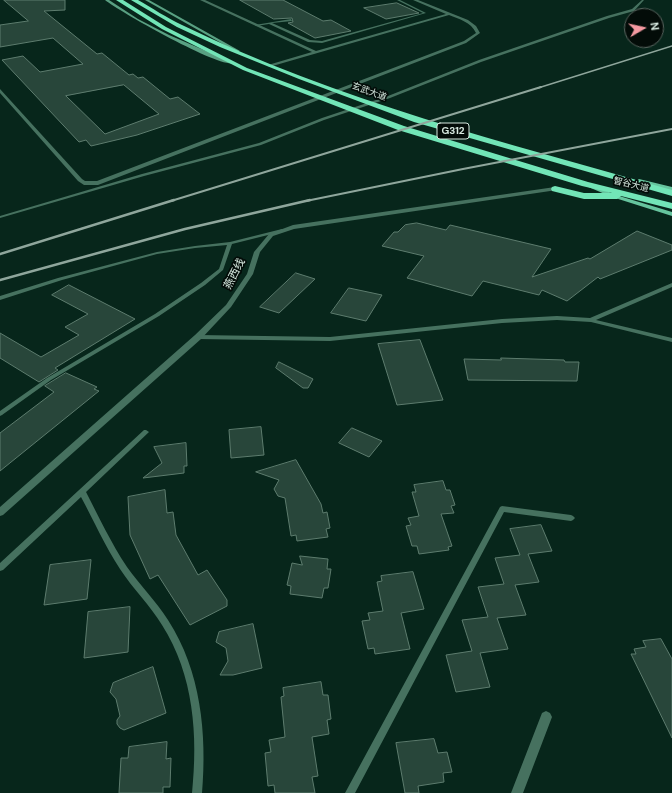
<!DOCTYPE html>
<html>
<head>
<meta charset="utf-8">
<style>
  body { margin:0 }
  #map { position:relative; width:672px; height:793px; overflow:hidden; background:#07261b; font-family:"DM Sans",sans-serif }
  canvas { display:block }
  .north { position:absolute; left:624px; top:8px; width:40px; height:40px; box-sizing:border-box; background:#030c08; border:1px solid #58645e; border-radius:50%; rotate:81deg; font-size:11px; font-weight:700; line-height:16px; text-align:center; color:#d7e9e0 }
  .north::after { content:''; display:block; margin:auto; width:14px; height:18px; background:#f49aa1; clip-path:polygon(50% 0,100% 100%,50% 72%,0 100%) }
</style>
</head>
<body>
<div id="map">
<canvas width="672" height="793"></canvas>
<div class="north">N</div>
</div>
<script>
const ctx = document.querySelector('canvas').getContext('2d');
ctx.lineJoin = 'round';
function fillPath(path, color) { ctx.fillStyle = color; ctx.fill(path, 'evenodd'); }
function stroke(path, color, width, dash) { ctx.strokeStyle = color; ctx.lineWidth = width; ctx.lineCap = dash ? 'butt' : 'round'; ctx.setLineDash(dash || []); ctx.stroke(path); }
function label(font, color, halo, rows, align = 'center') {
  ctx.font = font + ' "DM Sans","Noto Sans SC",sans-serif'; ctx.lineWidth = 3.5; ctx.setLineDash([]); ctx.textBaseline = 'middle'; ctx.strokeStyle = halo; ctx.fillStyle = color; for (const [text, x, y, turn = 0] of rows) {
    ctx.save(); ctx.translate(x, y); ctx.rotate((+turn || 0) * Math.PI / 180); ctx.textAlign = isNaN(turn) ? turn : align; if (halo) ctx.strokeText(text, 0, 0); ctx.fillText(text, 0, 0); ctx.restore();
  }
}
const building = new Path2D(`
  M4 0H65V10L44 11 97 54 102 53 129 75 133 74 138 78 143 77 170 99 178 97 200 114 137 135 91 146 86 140 79 142 2 60 23 56 40 72 83 64 53 38 0 47V25L28 21ZM124 85 159 114 105 134 66 96Z
  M240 0H283L323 21 331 20 351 31 315 38 288 23 293 22 292 18 274 19Z
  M397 3 419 13 386 19 364 8Z
  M417 223 446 230 450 225 551 249 532 277 588 258 590 259 637 231 672 245V250L600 279 598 277 567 301 542 290 539 295 483 281 472 296 407 278 424 256 382 246 394 232H398L405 225Z
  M296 273 315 279 279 313 260 307Z
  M69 285 135 319 55 368 58 370 39 382 0 358V333L41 357 79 335 65 327 88 314 52 295Z
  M349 288 382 295 366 321 331 313Z
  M420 340 443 400 397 405 378 344Z
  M501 358 564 360 565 362H579L577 381 468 380 464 359 501 360Z
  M279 362 313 379 308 388H303L276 368Z
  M66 373 97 387 94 389 99 391 0 471V433L54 392 45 386Z
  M261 427 264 455 231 458 229 430Z
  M352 428 382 441 369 457 339 443Z
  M186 443 187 466H184V473L143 478 162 463 154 447Z
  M296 460 321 504 323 513 327 512 330 528 326 529 328 537 297 541 296 535 291 536 285 498 278 496 274 489 279 480 256 472Z
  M443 481 446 490H450L455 505 451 506 454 513 441 514 452 546 448 547 449 550 419 554 417 546H412L406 526 411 525 408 518 419 516 412 492H416L414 485Z
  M165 490 167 513 173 512 176 535 198 575 207 570 227 600V606L190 625 158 575 150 579 130 535 128 497Z
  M541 525 552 551 528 554 539 582 515 585 526 615 497 618 508 649 480 653 490 687 456 692 446 655 472 651 462 620 488 617 478 587 504 584 495 558 520 555 510 529Z
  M300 556 328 559 327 569H331L328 588H324L322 598 290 594 291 586 287 585 292 563 302 565Z
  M91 560 87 599 44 605 50 565Z
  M413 572 424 609 401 613 410 649 375 654 374 648 368 649 362 621 370 620 368 613 383 611 377 582 382 581 381 576Z
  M130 607 128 652 84 658 88 612Z
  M253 624 262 668 233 675H220L228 661 226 648 216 642 219 632Z
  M661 639 672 659V738L631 654H636L634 649 646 647 643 641Z
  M153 667 166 713 124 730 120 728 117 724V720L120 716 116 699 110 692 113 683Z
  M321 682 323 695H328L331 719 327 720 329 734 312 737 318 776 312 777 315 793H275L274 785 268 786 265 753 271 752 269 740 285 737 281 697 284 696 283 688Z
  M434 739 438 753 447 752 452 772 443 773 444 782 418 786 419 793H405L396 743Z
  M167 742 166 759 171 758 170 787H163V793H119L121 758H128L129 747Z`);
const lane = new Path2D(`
  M397 0H400L426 13 322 43 308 42 269 24 256 26 255 25 291 19 292 21 272 23 310 40 322 41 423 13Z
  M642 0H644L634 11 609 18 481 62 390 98 324 120 261 145 144 176 0 218V216L142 174 259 143 322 118 388 96 479 60 607 16 632 9Z
  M282 229 284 230V231L232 244 223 270 205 285 159 316 51 380 2 415 0 416V411L47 378 155 314 201 283 219 269 227 245 195 248 157 254 62 280 0 300V296L58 278 157 252 195 246 230 242Z
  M672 283V287L596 320 672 338V342L591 322 557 320 502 323 330 341 198 339 195 337 198 335 330 337 502 319 557 316 590 318Z
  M144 430H146L149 432 86 492C99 517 111 543 127 567 140 585 156 601 168 620 201 671 207 734 202 793H192C198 736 194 675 162 625 150 605 133 589 120 569 105 546 94 521 81 497L3 570 0 571V563Z
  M502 506 571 515 573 516 575 518 573 520 571 521 504 512 355 793H345L500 507Z`);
const street = new Path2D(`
  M200 0H205L316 51 446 14 413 0H418L468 20 476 26 480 33 466 43 98 185H84L78 181 0 93V89L82 179 85 181H97L464 41 476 33C471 22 459 19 449 15L269 67 268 65 312 52Z
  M555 187 558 189 557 190 294 229 273 236 260 252 253 274 231 307 201 339 3 515 0 516V507L195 335 226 305 247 274 254 252 269 234 293 225Z
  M546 711 550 713 552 717 523 793H511L542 713Z`);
const secondary = new Path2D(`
  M105 0H109L138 19 169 35 234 63C221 69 120 12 105 0Z
  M145 0H149L240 51 237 52Z`);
const primary = new Path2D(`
  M639 179 672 187V191L637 182 636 181Z
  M588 183 616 195 672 212V216L612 197 586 186V184Z`);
const highway = new Path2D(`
  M116 0H123L166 27 247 68 404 126 588 182 672 203V209L621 196 617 199H584L552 191 551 189 552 187 555 186 584 193H612L582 186 398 130 243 70 162 29Z
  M131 0H138C152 8 167 18 182 25 338 101 507 143 672 190V196L414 122 299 79 220 47 177 27Z`);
const railFar2 = new Path2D(`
  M538 88 672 46`);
const railFar1 = new Path2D(`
  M171 201 541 87
  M306 201 463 169 672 129`);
const rail = new Path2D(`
  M0 254 174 200
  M0 280 185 229 310 200`);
const farStreetnames = [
  ["玄武大道",369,92,20],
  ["智谷大道",631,185,14]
];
const shields = [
  [453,131,32]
];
const shieldNames = [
  ["G312",453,131]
];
const streetNames = [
  ["燕西线",235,274,-63]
];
fillPath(building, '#28463a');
stroke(building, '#5d7c6e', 1);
fillPath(lane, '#46715f');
fillPath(street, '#46715f');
fillPath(secondary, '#59a082');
fillPath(primary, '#66c49e');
fillPath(highway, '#72e5b7');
stroke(railFar2, '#8fa69c', 1.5);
stroke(railFar1, '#8fa69c', 2);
stroke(rail, '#8fa69c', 2.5);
label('9px', '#d7e9e0', '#030c08', farStreetnames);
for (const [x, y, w] of shields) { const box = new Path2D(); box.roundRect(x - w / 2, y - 8, w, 16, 3); ctx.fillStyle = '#030c08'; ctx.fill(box); stroke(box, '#d7e9e0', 1); }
label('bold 10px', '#d7e9e0', null, shieldNames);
label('11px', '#d7e9e0', '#030c08', streetNames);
</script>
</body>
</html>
